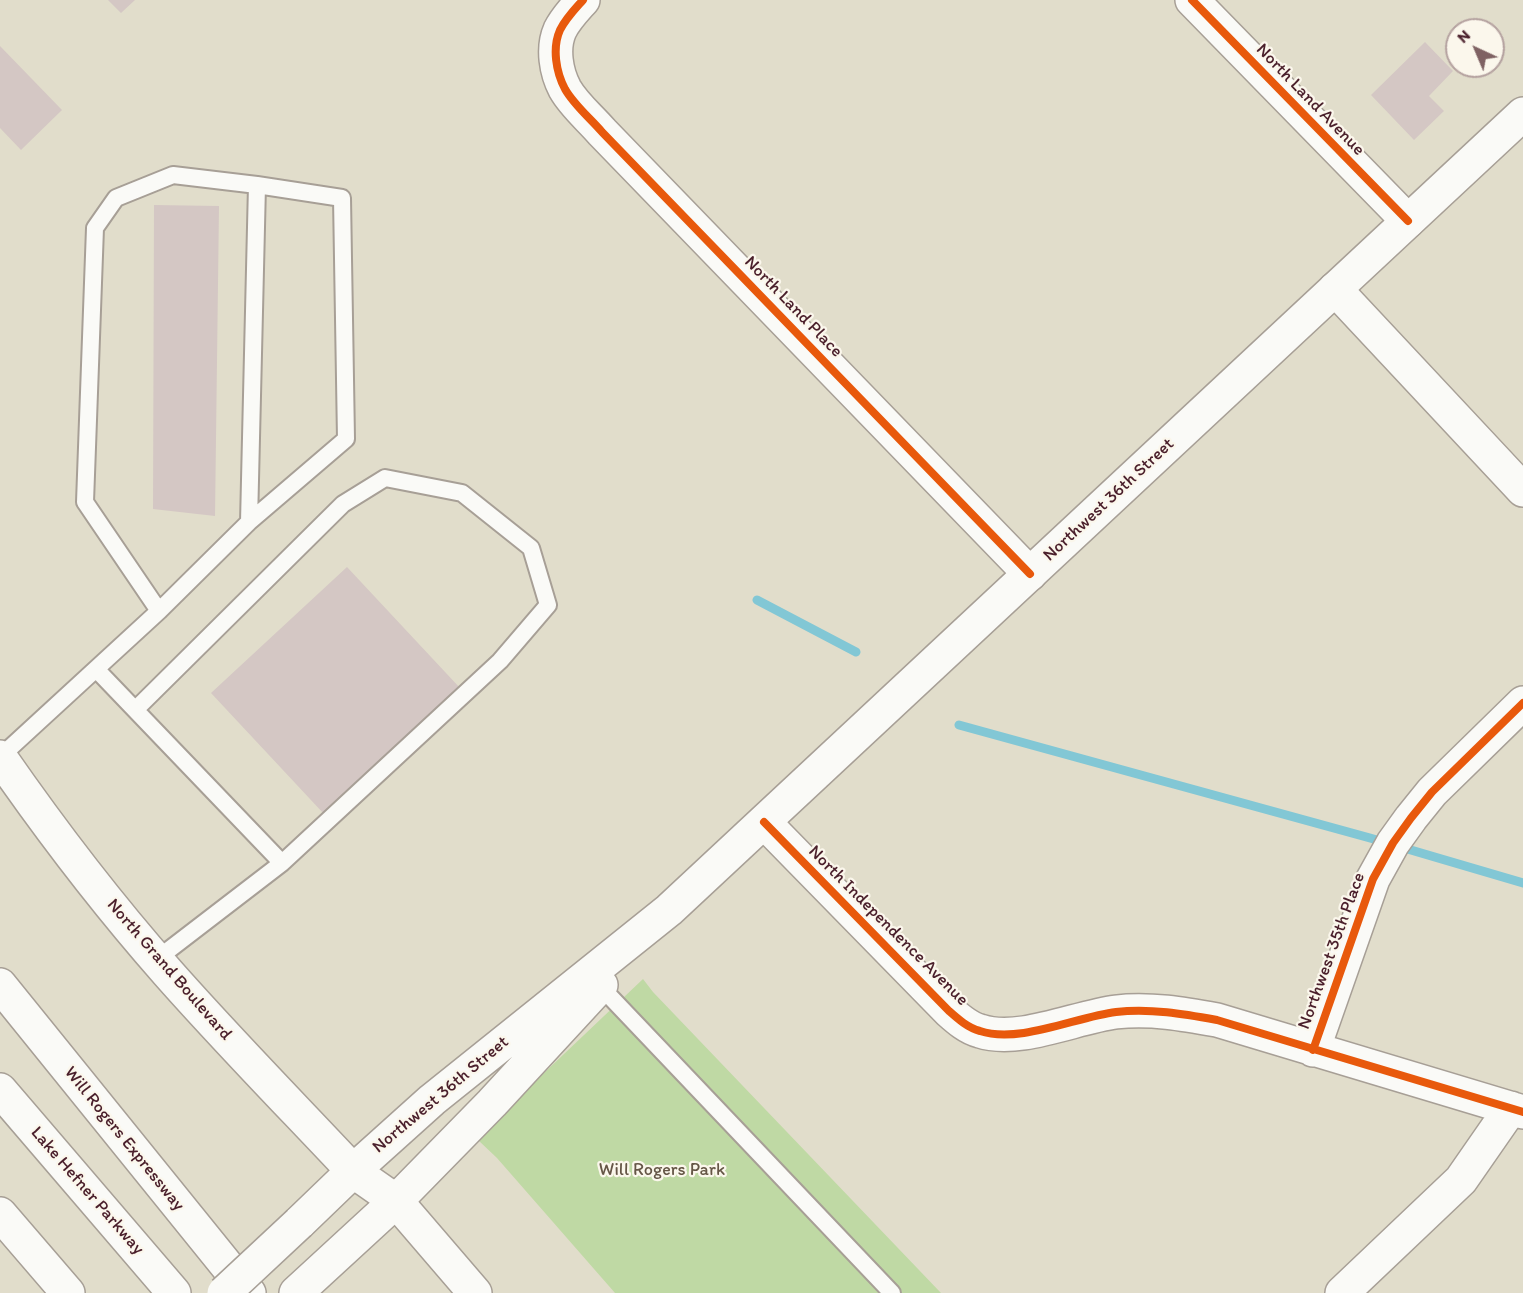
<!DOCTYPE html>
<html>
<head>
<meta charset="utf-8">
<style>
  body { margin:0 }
  #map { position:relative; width:1523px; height:1293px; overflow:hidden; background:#e1ddcb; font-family:Itim,sans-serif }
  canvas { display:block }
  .north { position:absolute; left:1445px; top:18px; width:60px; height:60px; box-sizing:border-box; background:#fbf7ec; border:2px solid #b4a19f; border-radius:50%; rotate:316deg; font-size:16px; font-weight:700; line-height:24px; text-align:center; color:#4a1f2b }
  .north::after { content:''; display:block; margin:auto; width:21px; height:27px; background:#7f6263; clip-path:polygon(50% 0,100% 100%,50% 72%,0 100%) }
</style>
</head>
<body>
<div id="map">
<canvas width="1523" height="1293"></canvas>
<div class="north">N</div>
</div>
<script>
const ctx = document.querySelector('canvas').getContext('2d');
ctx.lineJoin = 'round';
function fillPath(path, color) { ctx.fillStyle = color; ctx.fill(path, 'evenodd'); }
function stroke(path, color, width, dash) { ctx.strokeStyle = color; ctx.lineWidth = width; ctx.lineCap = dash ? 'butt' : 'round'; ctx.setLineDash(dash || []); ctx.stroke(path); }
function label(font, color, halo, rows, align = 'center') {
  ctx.font = font + ' Itim,sans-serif'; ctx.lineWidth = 4.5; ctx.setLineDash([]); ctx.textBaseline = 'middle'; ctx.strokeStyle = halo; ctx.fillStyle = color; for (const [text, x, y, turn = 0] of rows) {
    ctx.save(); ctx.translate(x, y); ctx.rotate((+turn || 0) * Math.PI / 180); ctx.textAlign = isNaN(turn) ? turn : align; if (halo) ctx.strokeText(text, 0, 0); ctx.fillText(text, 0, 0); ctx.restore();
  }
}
const green = new Path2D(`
  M643 979 653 992 941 1293H615L497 1158 478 1140 525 1091Z`);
const stream = new Path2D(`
  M757 600 856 652
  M959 725 1370 838 1523 883`);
const building = new Path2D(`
  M108 0H135L121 13Z
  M1425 42 1453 71 1429 96 1444 111 1414 140 1371 95Z
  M0 46 62 110 21 150 0 128Z
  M154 205 219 206 215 516 153 509Z
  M347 567 460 688 324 814 211 693Z`);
const service = new Path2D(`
  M249 522 346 439 342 198 257 185
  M96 669 282 863 157 959
  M136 709 343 504 385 478 462 493 531 548 548 605 500 661 282 863
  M0 757 159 611 249 522 257 185 173 175 116 198 95 228 85 502 159 611
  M600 986 892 1293`);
const minor = new Path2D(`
  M583 0C575 9 566 18 560 30 552 48 556 72 565 89 574 105 590 118 602 132L1030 574
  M1192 0 1408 221
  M1335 289 1523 490
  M764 822 949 1011C958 1019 968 1028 980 1031 1019 1044 1076 1017 1116 1012 1150 1008 1184 1014 1217 1020L1523 1112
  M1313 1050 1373 879 1393 843 1411 818 1432 792 1523 703
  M1342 1293 1461 1180 1511 1108`);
const secondary = new Path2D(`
  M0 757C52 832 108 905 168 973 228 1041 291 1105 353 1171
  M299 1223 353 1171 432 1100 669 910 1523 114
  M296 1293 396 1201 492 1103 601 985`);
const motorway = new Path2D(`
  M0 985 249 1293
  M0 1090 174 1293
  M353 1171 396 1201 475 1293
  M0 1214 68 1293`);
const secondaryBridge = new Path2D(`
  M224 1293 299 1223`);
const cycleway = new Path2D(`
  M583 0C575 9 566 18 560 30 552 48 556 72 565 89 574 105 590 118 602 132L1030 574
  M1192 0 1408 221
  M764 822 949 1011C958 1019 968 1028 980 1031 1019 1044 1076 1017 1116 1012 1150 1008 1184 1014 1217 1020L1523 1112
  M1313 1050 1373 879 1393 843 1411 818 1432 792 1523 703`);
const streetNames = [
  ["North Land Avenue",1310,100,46],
  ["North Land Place",793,307,46],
  ["Northwest 36th Street",1109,500,-43],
  ["North Independence Avenue",888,926,45],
  ["Northwest 35th Place",1332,951,-70],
  ["North Grand Boulevard",169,970,49],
  ["Northwest 36th Street",441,1095,-40],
  ["Will Rogers Expressway",124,1139,51],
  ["Lake Hefner Parkway",87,1191,49]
];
const parkNames = [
  ["Will Rogers Park",662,1170]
];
fillPath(green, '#bfd9a4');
stroke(stream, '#82c7d5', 9);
fillPath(building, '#d4c7c4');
stroke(service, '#a79f96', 20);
stroke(minor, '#a79f96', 36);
stroke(secondary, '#a79f96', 36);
stroke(motorway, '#a79f96', 36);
stroke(service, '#fafaf7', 16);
stroke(minor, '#fafaf7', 33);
stroke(secondary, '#fafaf7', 33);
stroke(motorway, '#fafaf7', 33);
stroke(secondaryBridge, '#a79f96', 36, []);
stroke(secondaryBridge, '#fafaf7', 33);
stroke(cycleway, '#e8590c', 8);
label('18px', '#4a1f2b', '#fbf7ec', streetNames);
label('18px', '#655646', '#fbf7ec', parkNames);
</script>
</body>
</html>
